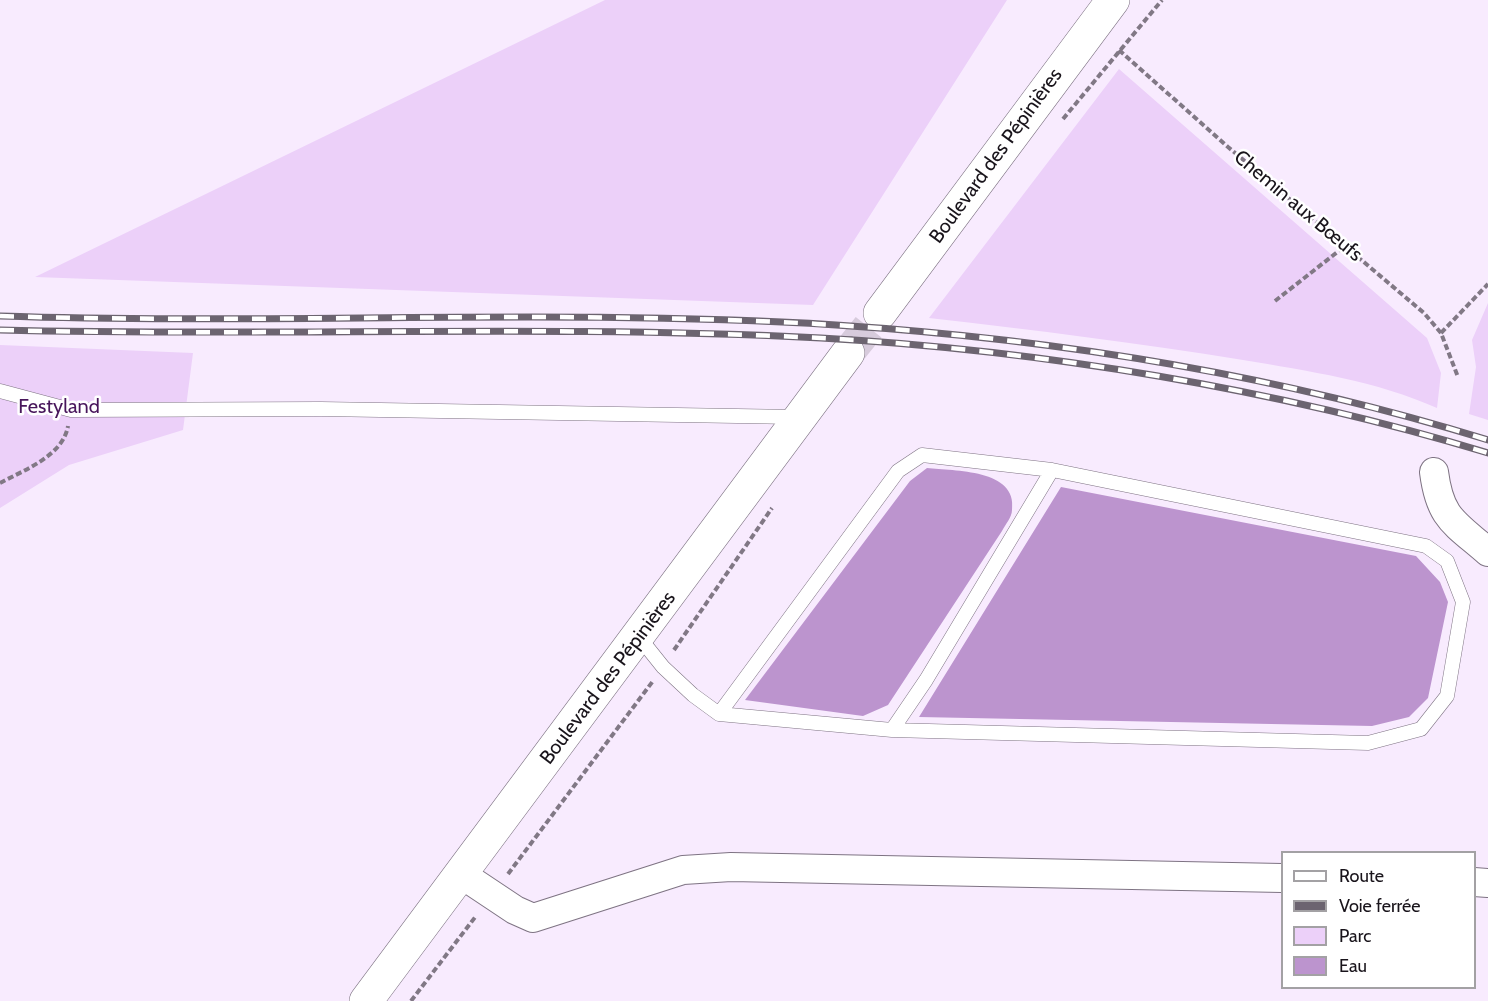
<!DOCTYPE html>
<html>
<head>
<meta charset="utf-8">
<style>
  body { margin:0 }
  #map { position:relative; width:1488px; height:1001px; overflow:hidden; background:#f8ebfe; font-family:Cabin,sans-serif }
  canvas { display:block }
  .legend { position:absolute; left:1281px; top:851px; width:195px; height:138px; box-sizing:border-box; background:#fff; border:2px solid #a3a1a4; margin:0; padding:8px 10px; list-style:none; font-size:18px; color:#19141b }
  .legend li { display:flex; align-items:center; gap:12px; height:30px }
  .legend b { width:30px; border:2px solid #a3a1a4 }
</style>
</head>
<body>
<div id="map">
<canvas width="1488" height="1001"></canvas>
<ul class="legend">
<li><b style="height:8px;background:#fff"></b>Route</li>
<li><b style="height:8px;background:#6c6470"></b>Voie ferrée</li>
<li><b style="height:16px;background:#ecd0f9"></b>Parc</li>
<li><b style="height:16px;background:#bc94ce"></b>Eau</li>
</ul>
</div>
<script>
const ctx = document.querySelector('canvas').getContext('2d');
ctx.lineJoin = 'round';
function fillPath(path, color) { ctx.fillStyle = color; ctx.fill(path, 'evenodd'); }
function stroke(path, color, width, dash) { ctx.strokeStyle = color; ctx.lineWidth = width; ctx.lineCap = dash ? 'butt' : 'round'; ctx.setLineDash(dash || []); ctx.stroke(path); }
function label(font, color, halo, rows, align = 'center') {
  ctx.font = font + ' Cabin,sans-serif'; ctx.lineWidth = 5; ctx.setLineDash([]); ctx.textBaseline = 'middle'; ctx.strokeStyle = halo; ctx.fillStyle = color; for (const [text, x, y, turn = 0] of rows) {
    ctx.save(); ctx.translate(x, y); ctx.rotate((+turn || 0) * Math.PI / 180); ctx.textAlign = isNaN(turn) ? turn : align; if (halo) ctx.strokeText(text, 0, 0); ctx.fillText(text, 0, 0); ctx.restore();
  }
}
const green = new Path2D(`
  M605 0H1007L813 305 35 277Z
  M1119 69 1427 338 1441 373 1437 408C1377 381 1308 371 1243 360 1139 343 1034 330 929 318Z
  M1488 303V420L1469 414 1476 367 1472 340Z
  M0 345 193 353 183 430 69 465 0 508Z`);
const water = new Path2D(`
  M927 468C954 471 1018 469 1012 510 1012 517 1005 525 1002 531L888 705 863 716 745 700 910 481Z
  M1061 487 1416 556 1440 582 1448 602 1428 698 1409 717 1372 726 919 717Z`);
const secondaryTunnel = new Path2D(`
  M848 353 880 313`);
const path = new Path2D(`
  M1119 50 1228 147 1424 313 1441 333 1458 377
  M1063 119 1162 0
  M1275 301 1345 246
  M1441 333 1488 284
  M0 483C24 470 63 456 68 426
  M674 650 772 508
  M508 874 653 681
  M411 1001 476 916`);
const lane = new Path2D(`
  M0 391 71 410 321 409 796 417
  M639 637 663 667 693 695 719 714 892 730 1368 743 1421 729 1447 696 1463 602 1447 561 1426 546 1052 470 922 455 898 471 719 714
  M892 730 926 680 1052 470`);
const street = new Path2D(`
  M1434 472C1440 519 1455 523 1488 552
  M461 874 515 910 533 918 683 870 731 867 1282 878
  M1474 882 1488 883`);
const secondary = new Path2D(`
  M880 313 1113 0
  M366 1001 848 353`);
const rail = new Path2D(`
  M0 316C278 325 558 308 836 325 1056 339 1278 375 1488 440
  M0 330C274 337 548 324 821 338 1040 350 1278 389 1488 453`);
const streetNames = [
  ["Boulevard des Pépinières",996,156,-54],
  ["Chemin aux Bœufs",1298,206,40],
  ["Boulevard des Pépinières",608,678,-53]
];
const parkNames = [
  ["Festyland",59,407]
];
fillPath(green, '#ecd0f9');
fillPath(water, '#bc94ce');
stroke(secondaryTunnel, '#d7cbdc', 33, [33, 16]);
stroke(lane, '#7e7383', 15);
stroke(street, '#7e7383', 30);
stroke(secondary, '#7e7383', 34);
stroke(path, '#817885', 4, [6, 3]);
stroke(lane, '#fff', 14);
stroke(street, '#fff', 28);
stroke(secondary, '#fff', 33);
stroke(rail, '#6c6470', 7);
stroke(rail, '#fff', 4.5, [14]);
label('20px', '#19141b', '#fff', streetNames);
label('20px', '#48165b', '#fff', parkNames);
</script>
</body>
</html>
